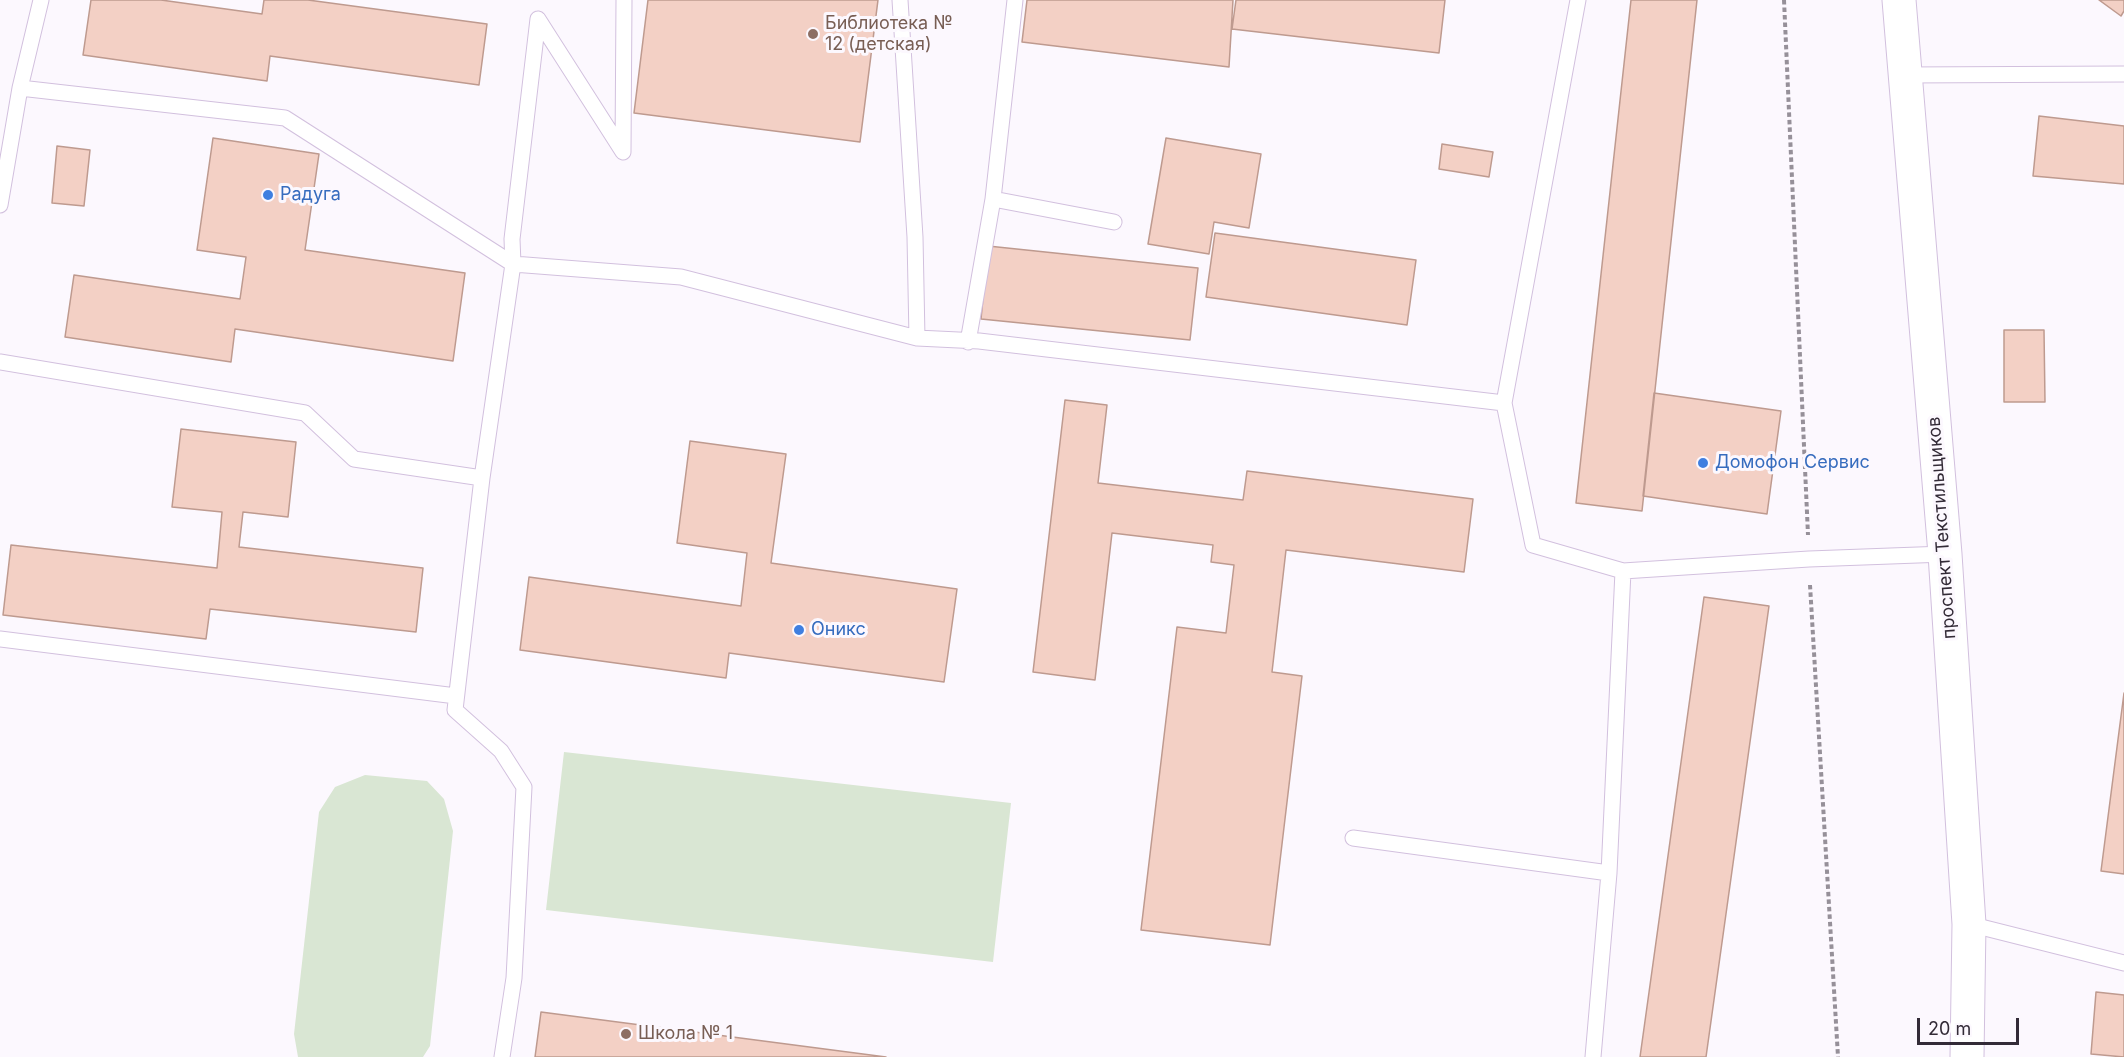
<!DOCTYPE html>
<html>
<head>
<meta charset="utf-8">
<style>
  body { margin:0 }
  #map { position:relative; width:2124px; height:1057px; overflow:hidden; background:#fcf8fe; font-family:Inter,sans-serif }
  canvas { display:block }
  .scale { position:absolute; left:1917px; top:1018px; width:102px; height:27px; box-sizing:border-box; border:3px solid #332b37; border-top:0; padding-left:8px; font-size:18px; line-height:21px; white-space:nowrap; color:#332b37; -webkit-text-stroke:4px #fcf8fe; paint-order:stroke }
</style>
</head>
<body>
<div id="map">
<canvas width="2124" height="1057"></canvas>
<div class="scale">20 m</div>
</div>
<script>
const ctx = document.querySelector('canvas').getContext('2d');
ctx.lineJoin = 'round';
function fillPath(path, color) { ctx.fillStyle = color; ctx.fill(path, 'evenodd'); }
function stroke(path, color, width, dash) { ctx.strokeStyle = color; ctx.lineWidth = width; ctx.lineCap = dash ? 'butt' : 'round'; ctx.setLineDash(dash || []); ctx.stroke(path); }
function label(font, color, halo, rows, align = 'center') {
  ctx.font = font + ' Inter,sans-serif'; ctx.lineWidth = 6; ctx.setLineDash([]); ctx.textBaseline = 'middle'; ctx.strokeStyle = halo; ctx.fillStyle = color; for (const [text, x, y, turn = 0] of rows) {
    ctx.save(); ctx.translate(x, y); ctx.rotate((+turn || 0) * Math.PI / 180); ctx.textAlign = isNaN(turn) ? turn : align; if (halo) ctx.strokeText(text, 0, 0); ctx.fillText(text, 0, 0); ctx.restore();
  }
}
const green = new Path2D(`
  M564 752 1011 803 993 962 546 910Z
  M365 775 427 781 444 799 453 831 430 1046 423 1057H298L294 1034 319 812 335 787Z`);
const building = new Path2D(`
  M91 0H161L262 14 264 0H308L487 24 479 85 270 56 267 81 83 55Z
  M648 0H878L860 142 634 113Z
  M1027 0H1233L1229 67 1022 42Z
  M1236 0H1445L1439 53 1232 29Z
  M1631 0H1697L1642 511 1576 503Z
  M2099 0H2124V11L2121 16Z
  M2039 116 2124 126V184L2033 176Z
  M213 138 319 154 305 250 465 273 453 361 235 329 231 362 65 337 74 275 240 299 246 257 197 250Z
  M1166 138 1261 154 1249 228 1214 222 1209 254 1148 244Z
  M1442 144 1493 152 1489 177 1439 169Z
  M57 146 90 150 84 206 52 203Z
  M1215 233 1416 260 1407 325 1206 297Z
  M988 246 1198 268 1190 340 981 319Z
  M2004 330H2044L2045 402H2004Z
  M1654 393 1781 411 1767 514 1643 496Z
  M1065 400 1107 405 1098 483 1243 500 1247 471 1473 499 1464 572 1286 550 1272 672 1302 676 1270 945 1141 930 1177 627 1226 633 1234 565 1211 562 1213 545 1112 533 1095 680 1033 672Z
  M181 429 296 442 288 517 243 512 239 547 423 568 416 632 210 609 206 639 3 615 11 545 217 568 222 512 172 507Z
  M690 441 786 454 771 563 957 589 944 682 729 653 726 678 520 650 529 577 741 606 747 553 677 543Z
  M1704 597 1769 606 1706 1057H1640Z
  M2124 693V874L2101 871Z
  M2096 992 2124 995V1057L2091 1054Z
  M541 1012 886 1057H535Z`);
const path = new Path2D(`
  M1784 0 1808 535
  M1810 585 1838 1057`);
const lane = new Path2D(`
  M900 0 915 237 917 338
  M1578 0 1504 403 1533 545 1623 571 1809 559 1945 554
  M538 19 623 152 624 0
  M1904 75 2124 74
  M20 88 285 118 513 264 681 277 917 338 979 341 1504 403
  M993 199 1114 222
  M0 205 20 88 41 0
  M968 342 993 199 1015 0
  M0 362 305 413 354 459 482 478
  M0 639 456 696
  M1353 838 1609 873
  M1969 924 2124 963
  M502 1057 514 978 524 787 501 751 455 710 482 478 513 264 512 239 538 19
  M1593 1057 1609 873 1623 571`);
const secondary = new Path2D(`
  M1899 0 1945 554 1969 924 1967 1057`);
const markers = [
  [813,34,6,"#8d6e63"],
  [268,195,6,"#3f7fe0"],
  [1703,463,6,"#3f7fe0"],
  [799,630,6,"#3f7fe0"],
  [626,1034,6,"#8d6e63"]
];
const educationNames = [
  ["Библиотека №",825,24],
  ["12 (детская)",825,45],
  ["Школа № 1",638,1034]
];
const shopNames = [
  ["Радуга",280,195],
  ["Домофон Сервис",1715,463],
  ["Оникс",811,630]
];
const streetNames = [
  ["проспект Текстильщиков",1942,528,-94]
];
fillPath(green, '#d9e6d3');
fillPath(building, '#f3d0c5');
stroke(building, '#be9a8f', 1.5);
stroke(lane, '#d2c0de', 17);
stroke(secondary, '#d2c0de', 35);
stroke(path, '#969099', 4, [4.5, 3]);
stroke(lane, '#fff', 15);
stroke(secondary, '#fff', 33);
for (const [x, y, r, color] of markers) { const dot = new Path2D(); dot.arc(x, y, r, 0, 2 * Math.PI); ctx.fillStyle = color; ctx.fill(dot); stroke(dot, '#fcf8fe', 2); }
label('18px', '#785e54', '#fcf8fe', educationNames, 'left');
label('18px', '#366cbe', '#fcf8fe', shopNames, 'left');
label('18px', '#332b37', '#fcf8fe', streetNames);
</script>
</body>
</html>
